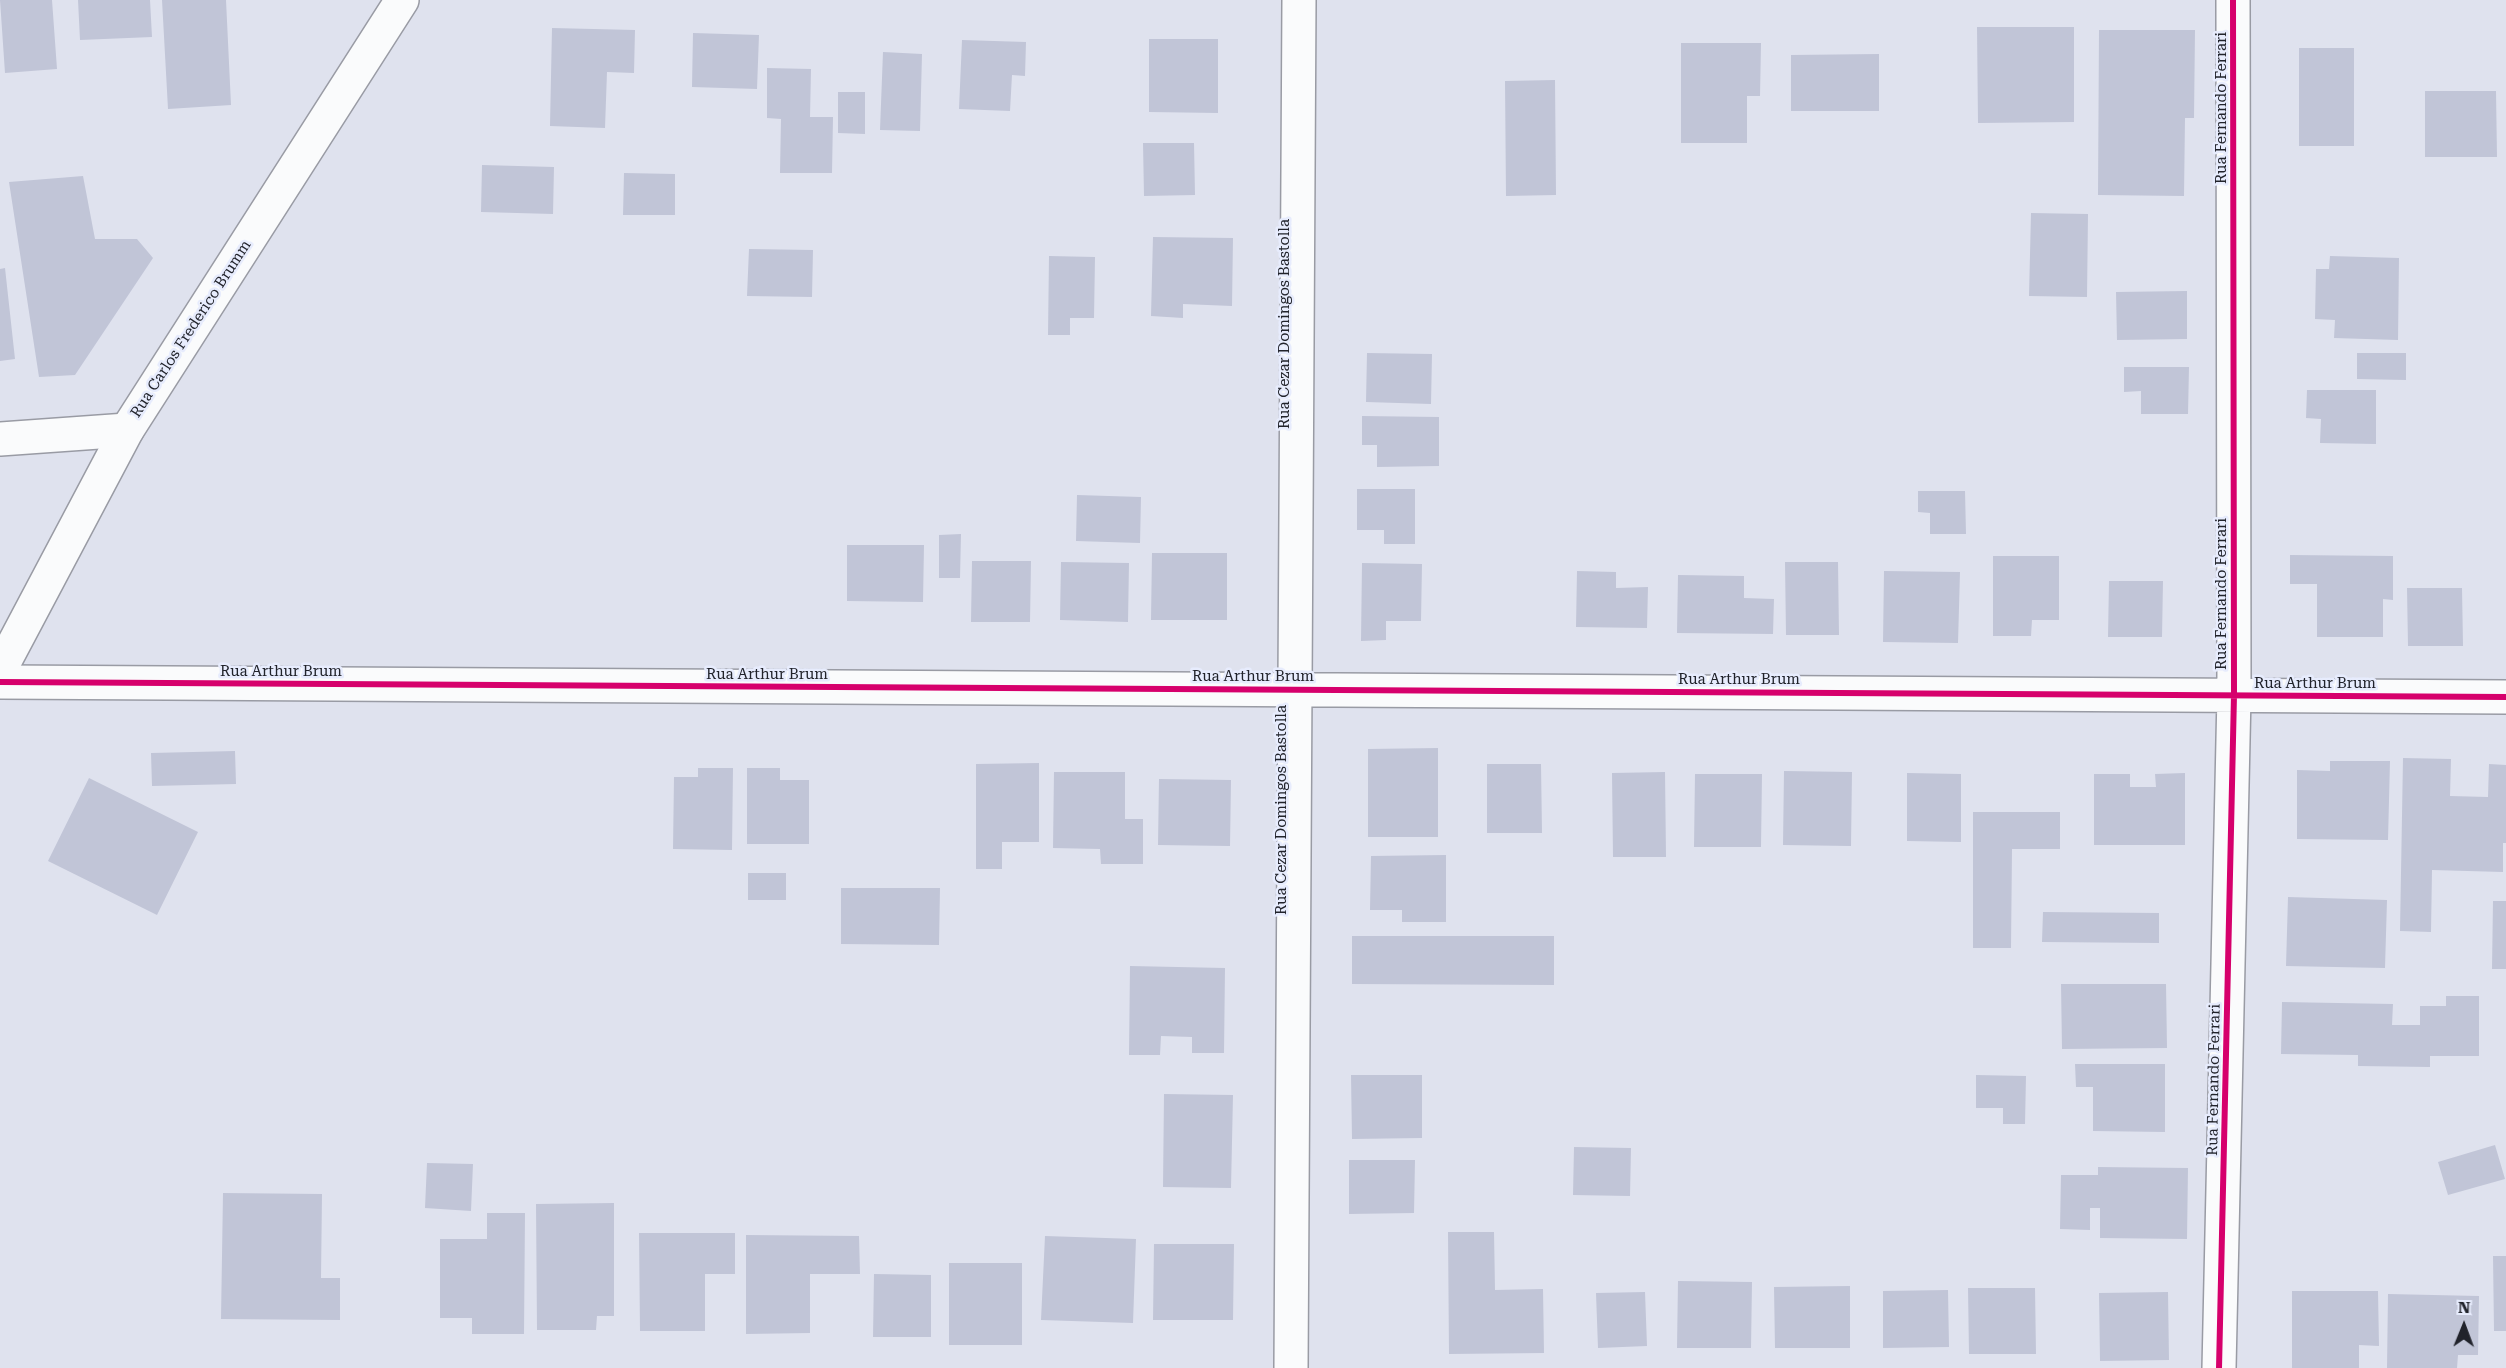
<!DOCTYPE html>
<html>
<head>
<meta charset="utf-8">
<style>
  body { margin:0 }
  #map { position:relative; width:2506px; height:1368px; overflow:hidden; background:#dfe2ee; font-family:"Roboto Serif",serif }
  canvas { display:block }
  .north { position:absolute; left:2434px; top:1296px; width:60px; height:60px; -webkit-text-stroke:4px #e7ecfd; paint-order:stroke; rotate:1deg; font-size:16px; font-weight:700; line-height:24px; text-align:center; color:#21232b }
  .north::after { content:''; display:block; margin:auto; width:21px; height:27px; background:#21232b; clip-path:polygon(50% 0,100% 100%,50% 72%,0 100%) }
</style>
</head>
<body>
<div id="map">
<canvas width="2506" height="1368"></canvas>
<div class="north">N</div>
</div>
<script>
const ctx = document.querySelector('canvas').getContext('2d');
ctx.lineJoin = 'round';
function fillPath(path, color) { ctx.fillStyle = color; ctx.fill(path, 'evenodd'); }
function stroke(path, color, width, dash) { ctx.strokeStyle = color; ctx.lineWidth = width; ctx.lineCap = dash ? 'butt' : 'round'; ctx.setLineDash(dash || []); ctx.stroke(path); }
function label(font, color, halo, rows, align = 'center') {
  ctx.font = font + ' "Roboto Serif",serif'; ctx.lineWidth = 5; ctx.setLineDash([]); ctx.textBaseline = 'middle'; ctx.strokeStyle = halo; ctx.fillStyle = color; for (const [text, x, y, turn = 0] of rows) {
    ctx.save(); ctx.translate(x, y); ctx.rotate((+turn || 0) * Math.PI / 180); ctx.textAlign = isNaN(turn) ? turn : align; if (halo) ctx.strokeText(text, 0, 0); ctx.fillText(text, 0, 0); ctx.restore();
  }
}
const building = new Path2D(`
  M0 0H52L57 69 5 73Z
  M78 0H150L152 37 80 40Z
  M162 0H226L231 105 168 109Z
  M1977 27H2074V122L1978 123Z
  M552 28 635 30 634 73 607 72 605 128 550 126Z
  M2099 30H2195L2194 118H2185L2184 196 2098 195Z
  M693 33 759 35 757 89 692 87Z
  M1149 39H1218V113L1149 112Z
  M962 40 1026 42 1025 76 1012 75 1010 111 959 109Z
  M1681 43H1761L1760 96H1747V143H1681Z
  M2299 48H2354V146H2299Z
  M883 52 922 54 920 131 880 130Z
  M1879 54V111H1791V55Z
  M767 68 811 69 810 117H833L832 173H780L781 119 767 118Z
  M1555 80 1556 195 1506 196 1505 81Z
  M2425 91H2496L2497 157H2425Z
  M838 92H865V134L838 133Z
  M1143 143H1194L1195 195 1144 196Z
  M482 165 554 167 553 214 481 212Z
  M624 173 675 174V215H623Z
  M83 176 95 239H137L153 258 75 375 39 377 9 182Z
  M2031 213 2088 214 2087 297 2029 296Z
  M1153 237 1233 238 1232 306 1183 304V318L1151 316Z
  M749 249 813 250 812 297 747 296Z
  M1049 256 1095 257 1094 318H1070V335H1048Z
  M2330 256 2399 258 2398 340 2334 338 2335 320 2315 319 2316 269H2329Z
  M5 268 15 359 0 361V269Z
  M2187 291V339L2117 340 2116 292Z
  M1367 353 1432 354 1431 404 1366 402Z
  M2357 353H2406V380L2357 379Z
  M2124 367H2189L2188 414H2141V391L2124 392Z
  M2307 390H2376V444L2320 443 2321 419 2306 418Z
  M1362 416 1439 417V466L1377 467V445H1362Z
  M1357 489H1415V544H1384V530H1357Z
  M1918 491H1965L1966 534H1930V513L1918 512Z
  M1077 495 1141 497 1140 543 1076 541Z
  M961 534 960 578H939V535Z
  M847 545H924L923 602 847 601Z
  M1152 553H1227V620H1151Z
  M2290 555 2393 556V600L2383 599V637H2317V584H2290Z
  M1993 556H2059V620H2032L2031 636H1993Z
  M972 561H1031L1030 622H971Z
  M1061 562 1129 563 1128 622 1060 620Z
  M1785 562H1838L1839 635H1786Z
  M1362 563 1422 564 1421 621H1386V640L1361 641Z
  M1577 571 1616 572V588L1648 587 1647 628 1576 627Z
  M1884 571 1960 572 1958 643 1883 642Z
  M1678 575 1744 576V598L1774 599 1773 634 1677 633Z
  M2109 581H2163L2162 637H2108Z
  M2407 588H2462L2463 646H2408Z
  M1438 748V837H1368V749Z
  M235 751 236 784 152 786 151 753Z
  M2403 758 2451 759 2450 796 2488 797 2489 764 2506 765V843H2503V872L2432 870 2431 932 2400 931Z
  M2330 761H2390L2388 840 2297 839V770L2330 771Z
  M1039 763V842H1002V869H976V764Z
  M1487 764H1541L1542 833H1487Z
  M698 768H733L732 850 673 849 674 777H698Z
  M747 768H780V780H809V844H747Z
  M1784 771 1852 772 1851 846 1783 845Z
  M1054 772H1125V819H1143V864H1101L1100 849 1053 848Z
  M1665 772 1666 857H1613L1612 773Z
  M1907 773 1961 774V842L1907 841Z
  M2185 773V845H2094V774H2130V787H2156L2155 774Z
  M1695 774H1762L1761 847H1694Z
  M89 778 198 832 157 915 48 861Z
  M1159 779 1231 780 1230 846 1158 845Z
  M1973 812H2060V849H2012L2011 948H1973Z
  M1446 855V922H1402V910H1370L1371 856Z
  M748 873H786V900H748Z
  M841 888H940L939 945 841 944Z
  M2288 897 2387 900 2385 968 2286 966Z
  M2493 901H2506V969H2492Z
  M2043 912 2159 913V943L2042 942Z
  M1352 936H1554V985L1352 984Z
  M1130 966 1225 968 1224 1053H1192V1037L1161 1036 1160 1055H1129Z
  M2061 984H2166L2167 1048 2062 1049Z
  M2446 996H2479V1056H2430V1067L2358 1066V1055L2281 1054 2282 1002 2393 1004 2392 1025H2420V1006H2446Z
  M2075 1064H2165V1132L2093 1131V1087H2076Z
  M1351 1075H1422V1138L1352 1139Z
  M1976 1075 2026 1076 2025 1124H2003V1108H1976Z
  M1164 1094 1233 1095 1231 1188 1163 1187Z
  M2495 1145 2505 1179 2448 1195 2438 1162Z
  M1574 1147 1631 1148 1630 1196 1573 1195Z
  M1349 1160H1415L1414 1213 1349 1214Z
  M427 1163 473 1164 471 1211 425 1208Z
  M2098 1167 2188 1168 2187 1239 2100 1238V1208H2090V1230L2060 1229 2061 1175H2098Z
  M223 1193 322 1194 321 1278H340V1320L221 1319Z
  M614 1203V1316H597L596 1330H537L536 1204Z
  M487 1213H525L524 1334H472V1318H440V1239H487Z
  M1448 1232H1494L1495 1290 1543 1289 1544 1353 1449 1354Z
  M639 1233H735V1274H705V1331H640Z
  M746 1235 859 1236 860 1274H810V1333L746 1334Z
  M1045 1236 1136 1239 1133 1323 1041 1320Z
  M1154 1244H1234L1233 1320H1153Z
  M2493 1256H2506V1331H2494Z
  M949 1263H1022V1345H949Z
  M874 1274 931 1275V1337H873Z
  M1678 1281 1752 1282 1751 1348H1677Z
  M1850 1286V1348H1775L1774 1287Z
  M1968 1288H2035L2036 1354H1969Z
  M1948 1290 1949 1347 1883 1348V1291Z
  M2292 1291H2378L2379 1346 2359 1345V1368H2292Z
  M1645 1292 1647 1346 1598 1348 1596 1293Z
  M2168 1292 2169 1360 2100 1361 2099 1293Z
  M2388 1294 2479 1296 2478 1355H2458L2457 1368H2387Z`);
const minor = new Path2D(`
  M0 439 127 430
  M0 682 2506 697
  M1291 1368 1299 0
  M2219 1368 2234 695 2233 0`);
const tertiary = new Path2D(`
  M0 670 127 430 402 0`);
const cycleway = new Path2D(`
  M0 682 2506 697
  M2219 1368 2234 695 2233 0`);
const streetNames = [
  ["Rua Fernando Ferrari",2222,108,-90],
  ["Rua Cezar Domingos Bastolla",1285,324,-90],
  ["Rua Carlos Frederico Brumm",191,329,-57],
  ["Rua Fernando Ferrari",2222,594,-90],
  ["Rua Arthur Brum",281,672],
  ["Rua Arthur Brum",767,675],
  ["Rua Arthur Brum",1253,677],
  ["Rua Arthur Brum",1739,680],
  ["Rua Arthur Brum",2315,684],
  ["Rua Cezar Domingos Bastolla",1282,810,-90],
  ["Rua Fernando Ferrari",2214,1080,-89]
];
fillPath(building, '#c1c5d7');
stroke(minor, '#999ba4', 36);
stroke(tertiary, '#999ba4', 36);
stroke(minor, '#fafbfc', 33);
stroke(tertiary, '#fafbfc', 33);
stroke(cycleway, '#d6006c', 6);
label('15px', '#21232b', '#e7ecfd', streetNames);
</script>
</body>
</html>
